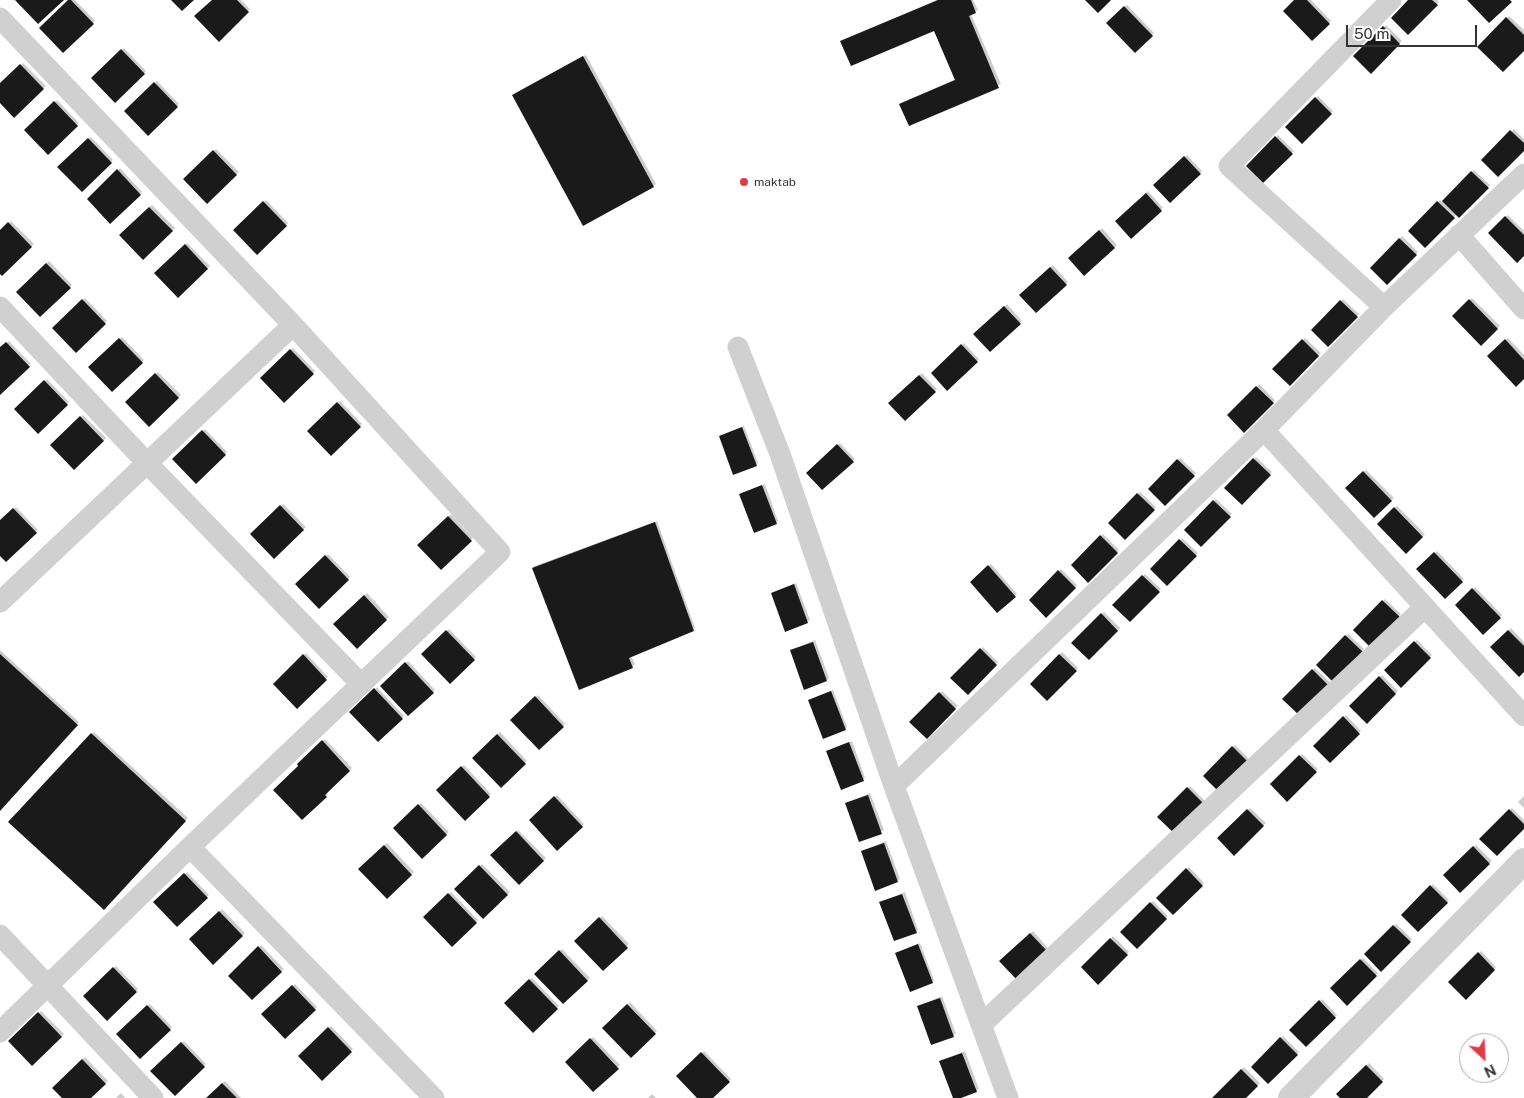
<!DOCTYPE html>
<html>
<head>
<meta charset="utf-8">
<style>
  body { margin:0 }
  #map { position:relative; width:1524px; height:1098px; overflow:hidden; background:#fff; font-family:"Public Sans",sans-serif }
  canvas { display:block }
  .north { position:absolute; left:1459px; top:1033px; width:50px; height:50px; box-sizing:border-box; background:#fff; border:1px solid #adadad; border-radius:50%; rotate:155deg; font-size:14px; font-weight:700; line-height:20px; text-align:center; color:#333 }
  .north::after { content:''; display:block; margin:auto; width:18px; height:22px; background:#e63946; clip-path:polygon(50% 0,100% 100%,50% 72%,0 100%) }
  .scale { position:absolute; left:1346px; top:25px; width:131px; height:22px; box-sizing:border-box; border:2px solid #333; border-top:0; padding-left:6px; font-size:15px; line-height:18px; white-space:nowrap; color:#333; -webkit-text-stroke:4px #fff; paint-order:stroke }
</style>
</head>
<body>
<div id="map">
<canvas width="1524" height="1098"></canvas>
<div class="north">N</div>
<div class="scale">50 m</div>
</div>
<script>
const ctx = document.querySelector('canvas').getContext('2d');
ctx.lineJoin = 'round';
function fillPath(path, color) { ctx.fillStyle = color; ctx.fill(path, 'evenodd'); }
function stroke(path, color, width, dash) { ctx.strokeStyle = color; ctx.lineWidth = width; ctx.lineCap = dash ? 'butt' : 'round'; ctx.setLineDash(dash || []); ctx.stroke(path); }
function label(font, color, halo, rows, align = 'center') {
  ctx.font = font + ' "Public Sans",sans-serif'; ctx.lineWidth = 5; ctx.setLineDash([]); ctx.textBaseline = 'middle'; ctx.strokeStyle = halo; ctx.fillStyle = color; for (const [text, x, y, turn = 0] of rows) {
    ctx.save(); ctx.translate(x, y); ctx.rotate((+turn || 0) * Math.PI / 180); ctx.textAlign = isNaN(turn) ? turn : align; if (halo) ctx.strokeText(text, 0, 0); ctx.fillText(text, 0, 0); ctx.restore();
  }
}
const shadow = new Path2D(`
  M70 0H75L95 21 63 51Z
  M213 0H241L250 9 219 40Z
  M937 0H973L978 10 971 14 1001 84 909 124 901 104 903 102 956 79 935 29 842 41Z
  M1296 0H1311L1331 21 1312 39Z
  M1410 0H1437L1439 2 1408 33Z
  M1127 5 1154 33 1135 51 1108 23Z
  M1509 16 1524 30V49L1479 47Z
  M1386 25 1402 41 1371 72 1355 56Z
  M124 48 146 71 115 102 92 78Z
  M586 55 656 184 653 186 516 93Z
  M23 63 46 86 14 116 0 101V85Z
  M157 81 179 104 148 134 125 111Z
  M1318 96 1333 111 1302 142 1287 127Z
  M57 100 79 123 48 153 26 130Z
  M1514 129 1524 139V150L1483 160Z
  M1278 135 1294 151 1263 182 1248 166Z
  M91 137 113 160 82 191 59 167Z
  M216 149 239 172 207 202 185 179Z
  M1187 155 1202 171 1170 201 1155 185Z
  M120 168 142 192 111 222 88 199Z
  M1474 170 1490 185 1459 216 1457 214 1425 247 1410 231 1440 200 1442 202Z
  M1148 191 1163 208 1132 237 1117 221Z
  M266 200 288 223 257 254 234 230Z
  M152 205 175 228 143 259 121 235Z
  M1508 215 1524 231V254L1489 233Z
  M11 221 34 244 2 274 0 272V232Z
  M1102 228 1117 245 1084 274 1069 258Z
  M1402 236 1418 252 1387 283 1371 268Z
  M187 243 210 266 178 296 156 273Z
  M49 261 72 285 40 315 18 292Z
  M1053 265 1068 282 1036 311 1021 295Z
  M85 298 107 321 76 351 53 328Z
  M1472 298 1500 326 1481 344 1453 316Z
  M1343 299 1359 314 1328 345 1313 330Z
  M1007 304 1022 321 990 350 975 334Z
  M122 337 144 360 112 390 90 367Z
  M1305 338 1321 353 1290 384 1274 369Z
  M1508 338 1524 355V377L1489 356Z
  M9 341 31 364 0 394V349Z
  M964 343 979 359 947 389 932 373Z
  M293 348 315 371 284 401 262 378Z
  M158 372 181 395 149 425 127 402Z
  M922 373 937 389 905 419 890 403Z
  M47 379 69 402 38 432 15 409Z
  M1259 384 1275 400 1244 431 1228 415Z
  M340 401 362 424 331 454 309 431Z
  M83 415 106 438 74 469 52 445Z
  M744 426 758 463 756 465 721 436Z
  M205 429 227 452 196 482 173 459Z
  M840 443 855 459 823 489 808 473Z
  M1256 457 1272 472 1242 503 1226 488Z
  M1180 458 1196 473 1165 504 1149 489Z
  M1366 470 1394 498 1374 516 1347 488Z
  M765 484 778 521 776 523 741 494Z
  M1140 492 1156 507 1125 538 1109 523Z
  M1216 499 1232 514 1201 545 1186 530Z
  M283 504 306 527 274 557 252 534Z
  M1397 506 1425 534 1406 553 1378 524Z
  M16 507 38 530 6 560 0 554V521Z
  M451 514 473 538 441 568 419 545Z
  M657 521 695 628 631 656 635 664 632 667 533 568 535 566Z
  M1103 534 1119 550 1088 581 1072 565Z
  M1182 538 1198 553 1167 584 1152 569Z
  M1437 551 1464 579 1445 597 1418 569Z
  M328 554 350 577 319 607 296 584Z
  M991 564 1017 594 998 612 972 582Z
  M1061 569 1077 585 1046 616 1031 600Z
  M1145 574 1161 589 1130 620 1114 605Z
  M796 583 810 620 807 622 772 593Z
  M1475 587 1502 615 1483 634 1456 605Z
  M367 593 389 617 357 647 335 624Z
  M1385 599 1401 614 1370 645 1354 630Z
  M1104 612 1120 628 1089 658 1073 643Z
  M1511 628 1524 642V671L1492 647Z
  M449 629 476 657 450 682 423 654Z
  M1348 634 1364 649 1333 680 1317 665Z
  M815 640 829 678 827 680 791 651Z
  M1417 640 1432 655 1401 686 1386 670Z
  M983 647 998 662 968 693 952 678Z
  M0 650 79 722 0 810Z
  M1062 652 1078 668 1047 699 1031 684Z
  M306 653 328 677 297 707 275 684Z
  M408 661 435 690 409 715 381 686Z
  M1315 668 1331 683 1284 699Z
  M1382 675 1398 691 1367 722 1351 706Z
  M377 687 404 716 378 741 351 712Z
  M833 690 847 727 845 729 809 700Z
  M942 691 958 706 927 737 911 722Z
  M538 695 565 724 539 749 512 720Z
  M1346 715 1361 731 1330 761 1315 746Z
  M94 732 188 818 104 908 10 822Z
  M500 732 527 761 501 786 474 758Z
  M325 739 352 768 327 792 328 794 302 818 300 766 298 764Z
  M852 741 865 778 863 780 828 751Z
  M1235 745 1251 761 1204 776Z
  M1302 754 1318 769 1287 800 1271 784Z
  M464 765 491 794 465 819 438 790Z
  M1190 786 1205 801 1159 817Z
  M870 793 884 830 860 841 846 803Z
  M557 795 584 824 558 849 530 820Z
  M1524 796V808L1518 802Z
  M421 803 449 832 422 857 395 828Z
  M1250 808 1266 823 1234 854 1219 838Z
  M1512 808 1524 820V827L1481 839Z
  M518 830 546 858 519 884 492 855Z
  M886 841 900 879 876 889 862 851Z
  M387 843 414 872 387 897 360 869Z
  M1476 845 1492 861 1460 891 1445 875Z
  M482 864 510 892 483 917 456 889Z
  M1189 867 1204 883 1173 914 1158 898Z
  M187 872 209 895 177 925 155 902Z
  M1433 884 1449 900 1418 931 1403 915Z
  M451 892 478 920 452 945 425 917Z
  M905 892 918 930 916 932 881 903Z
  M1153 901 1168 916 1137 947 1122 932Z
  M222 909 245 933 213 963 191 940Z
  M602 916 629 944 603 970 576 941Z
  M1396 924 1412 939 1381 970 1366 954Z
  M1033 931 1048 948 1016 977 1001 961Z
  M1113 936 1129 952 1098 983 1082 967Z
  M920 943 934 980 932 982 896 953Z
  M261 945 284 969 252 999 230 976Z
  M562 949 590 978 563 1002 536 974Z
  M1481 951 1496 967 1466 998 1450 982Z
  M1363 958 1378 973 1347 1004 1331 988Z
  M116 966 138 989 107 1020 84 996Z
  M532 978 559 1006 533 1032 506 1003Z
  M295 984 317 1007 285 1037 263 1014Z
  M942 996 956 1034 932 1044 918 1006Z
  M1322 999 1337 1015 1306 1045 1291 1030Z
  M630 1002 657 1031 631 1056 604 1028Z
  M150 1004 172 1027 140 1057 118 1034Z
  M41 1011 64 1034 32 1064 10 1041Z
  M331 1026 353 1049 322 1079 299 1056Z
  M1283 1036 1299 1052 1268 1083 1253 1067Z
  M593 1037 620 1065 593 1090 566 1062Z
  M184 1041 206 1064 175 1094 152 1071Z
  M704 1051 731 1079 711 1098H699L678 1076Z
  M965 1051 979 1089 976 1091 954 1098 941 1061Z
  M85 1057 108 1081 90 1098H64L54 1088Z
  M1369 1063 1384 1079 1365 1098H1341L1338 1094Z
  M1244 1067 1260 1083 1244 1098H1213Z
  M225 1081 241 1098H207Z
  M121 1093 125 1098H116Z
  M652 1094 656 1098H648Z`);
const building = new Path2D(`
  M15 0H64L38 24Z
  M68 0H71L94 24 63 53 39 28Z
  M171 0H194L182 11Z
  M212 0H237L249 12 219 42 194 16Z
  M938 0H971L976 13 969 16 999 88 909 126 899 104 955 80 934 31 851 66 840 41Z
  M1085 0H1111L1098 13Z
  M1294 0H1307L1330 24 1312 41 1283 11Z
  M1408 0H1432L1438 5 1408 35 1391 18Z
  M1467 0H1510L1512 2 1489 23Z
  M1124 6 1153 36 1135 53 1106 23Z
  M1506 17 1524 35V51L1503 72 1477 47Z
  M1383 26 1400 44 1371 74 1353 56Z
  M121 49 145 74 115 103 91 78Z
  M583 56 654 187 583 226 512 95Z
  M20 64 44 89 14 118 0 103V83Z
  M154 82 178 107 148 136 124 111Z
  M1315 97 1332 114 1302 144 1285 127Z
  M54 101 78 126 48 155 24 130Z
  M1510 130 1524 143V151L1498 177 1481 160Z
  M1275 136 1293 154 1263 183 1246 166Z
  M88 138 112 163 82 192 57 167Z
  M213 150 237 175 207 204 183 179Z
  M1184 156 1201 174 1170 203 1153 185Z
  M117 169 141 195 110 224 87 199Z
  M1471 171 1489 188 1459 218 1442 201Z
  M1146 193 1162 211 1131 239 1115 221Z
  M263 201 287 226 257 255 233 230Z
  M1437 201 1455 218 1425 248 1408 231Z
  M149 207 173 231 143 260 119 235Z
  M1505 216 1524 235V256L1517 263 1488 233Z
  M8 222 32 247 2 276 0 274V230Z
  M1099 230 1115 248 1084 276 1068 258Z
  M1399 238 1417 255 1387 285 1370 268Z
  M185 244 208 269 178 298 154 273Z
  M46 263 71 288 40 317 16 292Z
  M1050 267 1067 285 1036 313 1019 295Z
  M82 299 106 324 76 353 52 328Z
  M1469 299 1498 329 1481 346 1452 316Z
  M1340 300 1358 317 1328 347 1311 330Z
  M1004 306 1021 324 990 352 973 334Z
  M119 338 143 363 112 392 88 367Z
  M1302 339 1319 356 1290 386 1272 369Z
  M1505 339 1524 360V379L1516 387 1487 356Z
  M6 342 30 367 0 395V347Z
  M961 344 978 362 947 391 931 373Z
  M290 349 314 374 284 403 260 378Z
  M155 373 179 398 149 427 125 402Z
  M919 375 936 392 905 421 888 403Z
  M44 380 68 405 38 434 14 409Z
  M1256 386 1274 403 1244 433 1227 415Z
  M337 402 361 427 331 456 307 431Z
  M80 416 104 441 74 470 50 445Z
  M742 427 757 466 733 475 719 436Z
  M202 430 226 455 196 484 172 459Z
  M837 444 854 462 822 490 806 473Z
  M1253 458 1271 475 1242 505 1224 488Z
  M1177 459 1195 476 1165 506 1148 489Z
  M1363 471 1392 501 1374 518 1345 488Z
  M762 485 777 524 754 533 739 494Z
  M1137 493 1155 510 1125 540 1108 523Z
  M1213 500 1231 517 1201 547 1184 530Z
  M280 505 304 530 274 559 250 534Z
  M1394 507 1423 537 1406 554 1377 524Z
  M13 508 37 533 6 562 0 556V520Z
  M448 516 472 541 441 570 417 545Z
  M655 522 694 631 629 658 633 668 579 690 532 568Z
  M1100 535 1118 553 1088 583 1071 565Z
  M1179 539 1197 556 1167 586 1150 569Z
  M1434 552 1463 582 1445 599 1416 569Z
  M325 555 349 580 319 609 295 584Z
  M988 565 1016 597 997 613 970 582Z
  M1058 570 1076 588 1046 618 1029 600Z
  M1142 575 1160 592 1130 622 1112 605Z
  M794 584 808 623 785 632 771 593Z
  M1472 588 1501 618 1483 635 1455 605Z
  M364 595 387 620 357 649 333 624Z
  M1382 600 1400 617 1370 647 1353 630Z
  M1101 613 1118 631 1089 660 1071 643Z
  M446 630 475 660 450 684 421 654Z
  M1508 630 1524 646V672L1519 677 1490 647Z
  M1345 635 1363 652 1333 682 1316 665Z
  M1414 641 1431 658 1401 688 1384 670Z
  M813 642 827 681 804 690 790 650Z
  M980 648 997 665 968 695 950 678Z
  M0 654 78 725 0 811Z
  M303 654 327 680 297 709 273 684Z
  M1059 654 1077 671 1047 701 1030 684Z
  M405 662 434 693 408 716 380 686Z
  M1312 669 1329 686 1300 716 1282 699Z
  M1379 676 1396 694 1367 724 1349 706Z
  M374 688 403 719 378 742 349 712Z
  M831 691 846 730 823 739 808 700Z
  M939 692 956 709 927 739 909 722Z
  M535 696 564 727 539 750 510 720Z
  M1343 716 1360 734 1330 763 1313 746Z
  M91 733 186 821 104 910 8 822Z
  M497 734 526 764 501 788 472 758Z
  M322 740 350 771 325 795 327 797 302 820 273 790 298 766 297 764Z
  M849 742 864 781 841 790 826 751Z
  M1232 746 1250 764 1220 793 1203 776Z
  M1299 755 1317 772 1287 802 1270 784Z
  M461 766 490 797 465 821 436 790Z
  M1187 787 1204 804 1175 834 1157 817Z
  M868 795 882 834 859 842 845 803Z
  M554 796 583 827 557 851 529 820Z
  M418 804 447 835 422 859 393 828Z
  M1247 809 1264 826 1234 856 1217 838Z
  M1509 809 1524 824V829L1497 856 1479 839Z
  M516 831 544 861 519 885 490 855Z
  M884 843 898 882 875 891 861 851Z
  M384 845 412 875 387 899 358 869Z
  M1473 846 1490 864 1460 893 1443 875Z
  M479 865 508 895 483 919 454 889Z
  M1186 868 1203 886 1173 915 1156 898Z
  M184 873 208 898 177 927 153 902Z
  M1430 885 1448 903 1418 932 1401 915Z
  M448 893 477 923 452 947 423 917Z
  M902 894 917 933 894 941 879 902Z
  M1150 902 1167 919 1137 949 1120 932Z
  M219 911 243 936 213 965 189 939Z
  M599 917 628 948 603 971 574 941Z
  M1393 925 1411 942 1381 972 1364 954Z
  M1030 933 1047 951 1016 979 999 961Z
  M1110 938 1128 955 1098 985 1081 967Z
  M918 944 933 983 910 992 895 953Z
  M258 946 282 972 252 1000 228 976Z
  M559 950 588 981 563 1004 534 974Z
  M1478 952 1495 970 1466 1000 1448 982Z
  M1360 959 1377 976 1347 1006 1330 988Z
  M113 967 137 992 107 1021 83 996Z
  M529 979 558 1009 533 1033 504 1003Z
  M292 985 316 1010 285 1039 261 1014Z
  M940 998 954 1037 931 1045 917 1006Z
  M1319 1000 1336 1018 1306 1047 1289 1030Z
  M627 1004 656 1034 631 1058 602 1028Z
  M147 1005 171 1030 140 1059 116 1034Z
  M38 1012 62 1037 32 1066 8 1041Z
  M328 1027 352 1052 322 1081 298 1056Z
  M1280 1037 1298 1055 1268 1084 1251 1067Z
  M590 1038 619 1069 593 1092 565 1062Z
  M181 1042 205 1067 175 1096 150 1071Z
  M701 1052 730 1082 713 1098H697L676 1076Z
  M962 1053 977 1092 961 1098H953L939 1061Z
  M82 1059 106 1084 91 1098H62L52 1088Z
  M1366 1065 1383 1082 1367 1098H1340L1336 1094Z
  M1241 1069 1258 1086 1246 1098H1212Z
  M222 1083 237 1098H206Z`);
const minor = new Path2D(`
  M0 18 293 325 500 552 190 847 0 1032
  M1459 235 1524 309
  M0 307 147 463 361 684
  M1384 307 1229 166 1391 0
  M738 347 780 454 894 786 1008 1098
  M1264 430 1524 716
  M0 602 293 325
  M894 786 1264 430 1384 307 1524 174
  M190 847 434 1098
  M0 935 153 1098
  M982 1024 1425 607`);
const tertiary = new Path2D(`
  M1291 1098 1524 861`);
const markers = [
  [744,182,5,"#e63946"]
];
const poiNames = [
  ["maktab",754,182]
];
fillPath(shadow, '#0003');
fillPath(building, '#1a1a1a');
stroke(minor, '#d0d0d0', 21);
stroke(tertiary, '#d0d0d0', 26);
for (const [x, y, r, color] of markers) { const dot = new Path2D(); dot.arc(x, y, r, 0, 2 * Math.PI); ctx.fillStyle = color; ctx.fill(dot); stroke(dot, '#fff', 2); }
label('12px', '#333', '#fff', poiNames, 'left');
</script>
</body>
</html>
